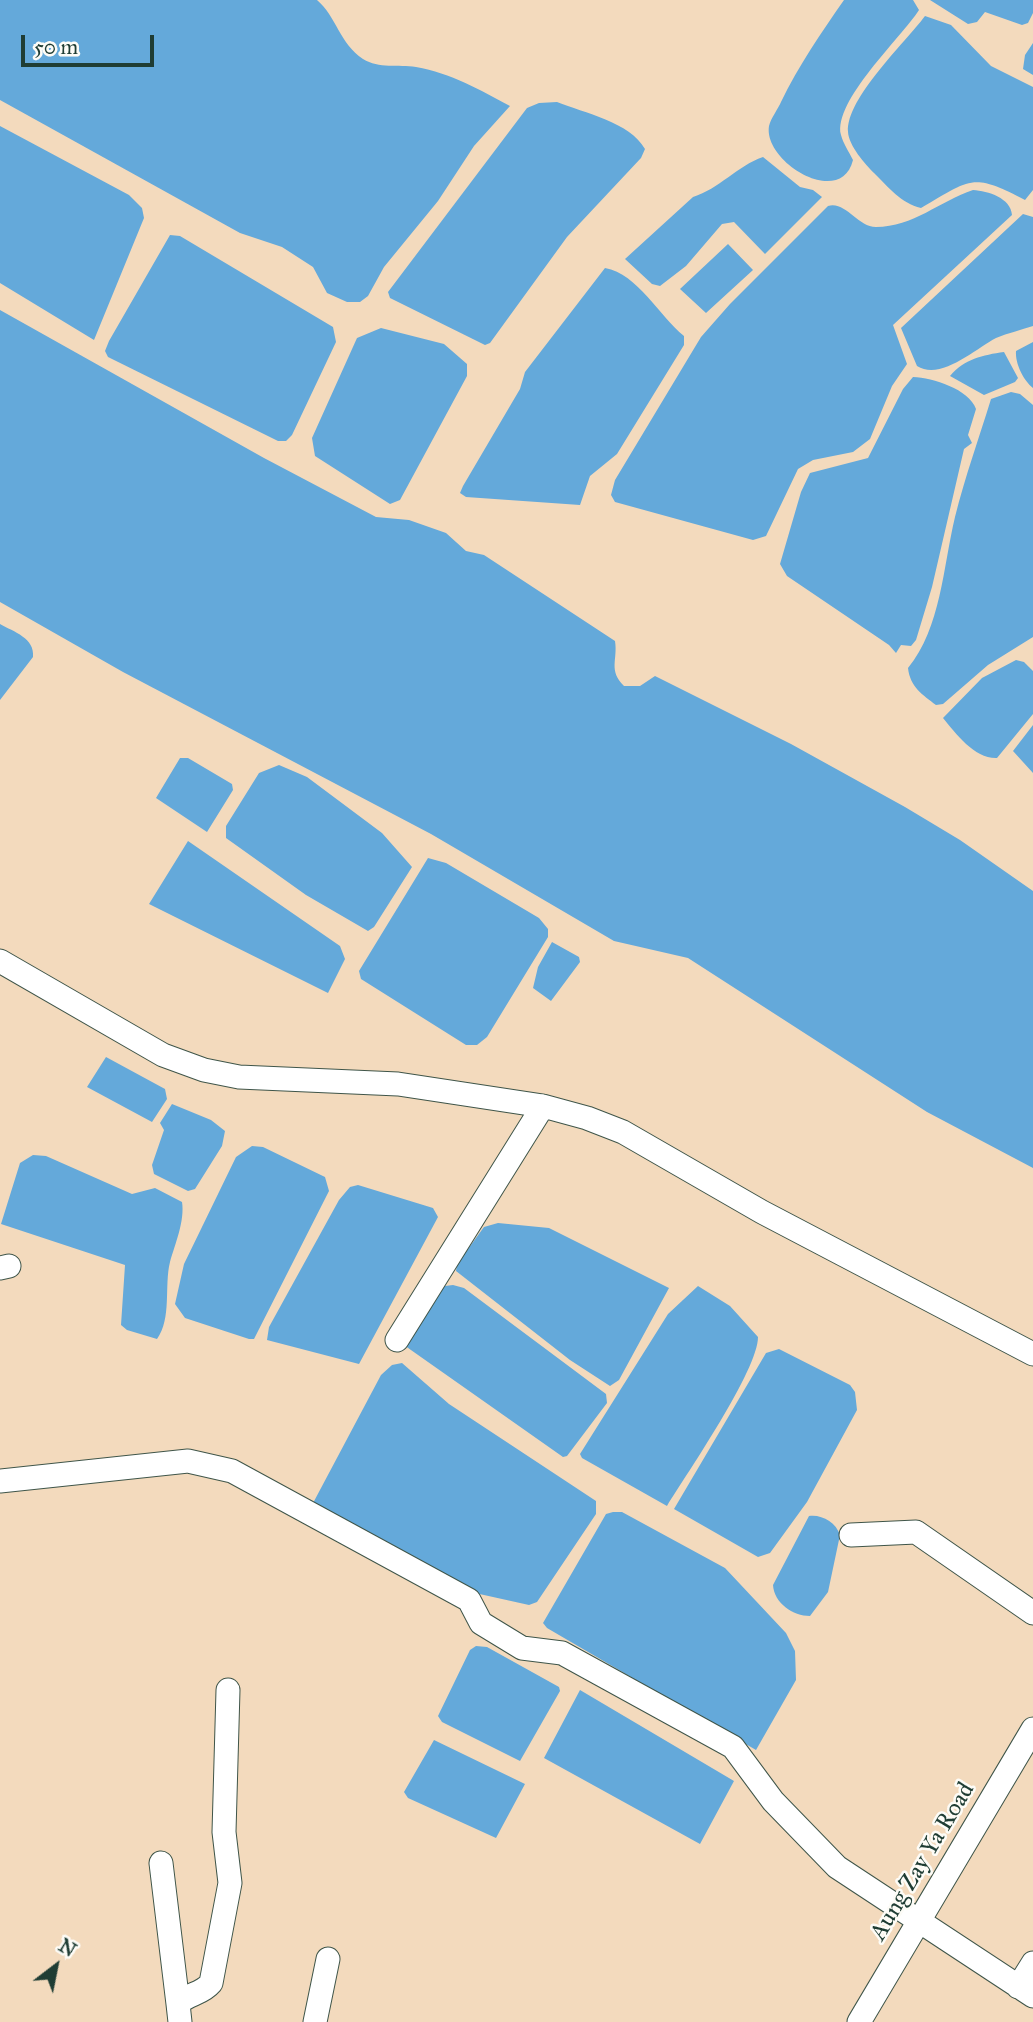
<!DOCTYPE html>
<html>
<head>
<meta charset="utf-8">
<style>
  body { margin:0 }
  #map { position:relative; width:1033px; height:2022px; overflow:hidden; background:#f3dabd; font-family:"IM FELL Great Primer",serif }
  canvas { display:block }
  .north { position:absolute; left:21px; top:1931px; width:70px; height:70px; -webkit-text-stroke:5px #fdfcf7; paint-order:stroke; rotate:32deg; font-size:19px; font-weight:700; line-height:28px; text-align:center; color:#1f3d34 }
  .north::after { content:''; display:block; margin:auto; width:24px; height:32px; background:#1f3d34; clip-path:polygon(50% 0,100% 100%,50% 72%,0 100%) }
  .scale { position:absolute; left:21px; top:35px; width:133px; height:32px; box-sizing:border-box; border:4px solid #1f3d34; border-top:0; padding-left:9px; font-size:21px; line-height:24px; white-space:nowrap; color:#1f3d34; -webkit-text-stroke:5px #fdfcf7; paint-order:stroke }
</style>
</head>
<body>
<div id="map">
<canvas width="1033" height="2022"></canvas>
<div class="north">N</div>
<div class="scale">50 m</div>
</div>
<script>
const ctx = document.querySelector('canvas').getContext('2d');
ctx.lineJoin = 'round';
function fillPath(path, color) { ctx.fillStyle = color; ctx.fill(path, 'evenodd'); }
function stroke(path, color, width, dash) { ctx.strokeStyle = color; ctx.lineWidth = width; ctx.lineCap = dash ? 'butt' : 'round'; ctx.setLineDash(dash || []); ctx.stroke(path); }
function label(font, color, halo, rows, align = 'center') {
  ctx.font = font + ' "IM FELL Great Primer",serif'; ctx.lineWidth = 5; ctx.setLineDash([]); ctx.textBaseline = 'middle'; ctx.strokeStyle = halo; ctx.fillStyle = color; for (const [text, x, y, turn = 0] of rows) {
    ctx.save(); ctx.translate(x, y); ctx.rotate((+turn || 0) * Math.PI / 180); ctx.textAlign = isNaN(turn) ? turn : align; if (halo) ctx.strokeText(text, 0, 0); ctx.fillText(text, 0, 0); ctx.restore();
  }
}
const water = new Path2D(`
  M0 0H317C336 16 340 44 363 59 379 69 398 64 416 67 451 73 480 90 510 106L474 146 438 201 384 267 368 296 360 302H347L327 293 313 267 282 247 240 233 0 100Z
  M844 0H913L919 10C901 38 833 101 841 135 843 143 849 152 853 160 841 209 763 162 769 126 771 118 778 109 781 102 799 65 821 33 844 0Z
  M930 0H1033V13L1028 23 1022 25 985 12 977 22 968 24Z
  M925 16 951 25 991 66 1033 87V190L1025 200C972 172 971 179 921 208 901 203 889 188 874 173 865 164 849 146 848 132 846 98 905 43 925 16Z
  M1033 43V75L1023 69 1025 55Z
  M557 102C584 113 630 122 645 149L641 158 567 237 490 343 485 345 390 298 388 292 527 108 539 103Z
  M0 126 129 195 142 208 144 218 94 340 0 283Z
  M763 157 800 187 813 190 822 197 765 254 734 222 722 224 686 266 660 286 652 284 625 259 693 197C719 189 737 166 763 157Z
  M973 190C988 191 1011 198 1012 215L893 325 907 364 892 386 870 439 853 452 813 460 798 469 766 536 753 540 615 502 611 495 615 480 701 337 730 304 828 206C846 201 857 227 876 227 913 227 940 201 973 190Z
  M1023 214 1033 217V326C1021 330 1008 333 996 338 975 349 941 381 917 366L901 328Z
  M170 235 180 236 333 327 336 342 292 435 286 441H278L108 357 105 351 109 341Z
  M728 244 753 270 706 313 680 289Z
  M605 268C638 274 659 316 684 336V345L617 454 590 476 580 505 466 497 460 493 463 486 520 389 525 372Z
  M0 310 264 458 376 517 409 520 446 533 466 551 484 555 615 641C618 660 608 670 624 686H640L655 676 791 744 905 807 960 840 1033 891V1168L927 1112 688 958 614 941 431 834 123 672 0 602Z
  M381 328 444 344 467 364V376L400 500 390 504 315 456 312 438 357 338Z
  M1033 342V388C1024 381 1015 364 1016 351Z
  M1004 352 1018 378 1015 382 984 395 950 376C964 359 983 355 1004 352Z
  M913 377C933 378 969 389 976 409L968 435 972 443 964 449 932 587 916 640 911 646 901 645 896 653 889 645 787 576 780 564 801 492 810 473 868 458 903 389Z
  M1011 392 1020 394 1033 405V637L988 665 943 704 936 705C923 695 910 687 908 668 941 628 943 567 955 517 965 477 979 438 991 399Z
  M0 624C14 632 35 638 33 657L0 700Z
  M1016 660 1024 662 1033 671V714L997 758C975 759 956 734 943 718L982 678Z
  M1033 725V773L1013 751Z
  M180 758H188L232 784 233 790 207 832 156 798Z
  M279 765 307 777 382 833 412 867 374 927 368 931 306 895 226 838V826L259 773Z
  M188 841 340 946 345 959 328 993 149 904Z
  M428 858 446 863 539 918 548 929V937L487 1037 477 1045H466L361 979 359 971Z
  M552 942 579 957 580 962 551 1001 533 988 538 967Z
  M106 1057 165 1089 167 1099 152 1122 87 1087Z
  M172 1104 211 1120 225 1131 222 1146 195 1189 188 1191 154 1174 152 1165 164 1130 160 1123Z
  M252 1146 263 1147 325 1177 329 1191 254 1339H249L185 1318 175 1304 184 1264 236 1157Z
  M33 1155 46 1156 132 1194 155 1188 182 1202C185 1221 175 1244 170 1262 164 1286 172 1318 157 1339L127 1330 121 1325 125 1265 1 1224 20 1163Z
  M358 1185 433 1208 438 1217 359 1364 267 1340 269 1327 339 1200 350 1187Z
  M498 1223 549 1228 669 1288 619 1380 610 1386 570 1360 456 1271 457 1264 484 1227Z
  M453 1285 464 1288 606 1394 607 1403 567 1456 563 1457 401 1343 400 1338 445 1286Z
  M698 1286 730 1306 758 1337C758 1370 688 1472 667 1506L582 1458 580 1454 668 1314Z
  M779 1349 850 1385 855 1392 857 1410 807 1502 770 1553 758 1557 674 1509 766 1353Z
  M402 1363 449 1404 596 1501V1514L537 1602 529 1605 457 1589 312 1505 381 1375 392 1365Z
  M613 1512H622L725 1568 786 1633 795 1651 796 1680 756 1750 547 1628 543 1623 606 1514Z
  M809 1516C821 1514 836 1522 840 1535L828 1592 810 1616C793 1616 774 1603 773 1585Z
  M476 1646 487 1647 559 1687 560 1691 520 1761 442 1722 438 1716 470 1650Z
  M580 1690 734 1781 700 1844 544 1758Z
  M434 1740 525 1784 496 1838 408 1798 404 1792Z`);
const minor = new Path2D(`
  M0 961 163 1055 204 1070 239 1077 398 1084 543 1106 587 1118 623 1132 762 1212 1033 1354
  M0 1268 9 1266
  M397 1340 543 1106
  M0 1481 188 1461 232 1471 469 1600 481 1623 522 1648 562 1653 733 1747 773 1801 837 1867 1033 1996
  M851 1535 916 1532 1033 1613
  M161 1863 178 2004
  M1018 1987 1033 1963
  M180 2022 178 2004C188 1993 201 1995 211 1983L230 1883 224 1832 228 1690
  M315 2022 328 1959
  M859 2022 1033 1729`);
const streetNames = [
  ["Aung Zay Ya Road",923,1862,-59]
];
fillPath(water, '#64a9da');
stroke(minor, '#3f5549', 25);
stroke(minor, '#fff', 23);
label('24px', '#1f3d34', '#fdfcf7', streetNames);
</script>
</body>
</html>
